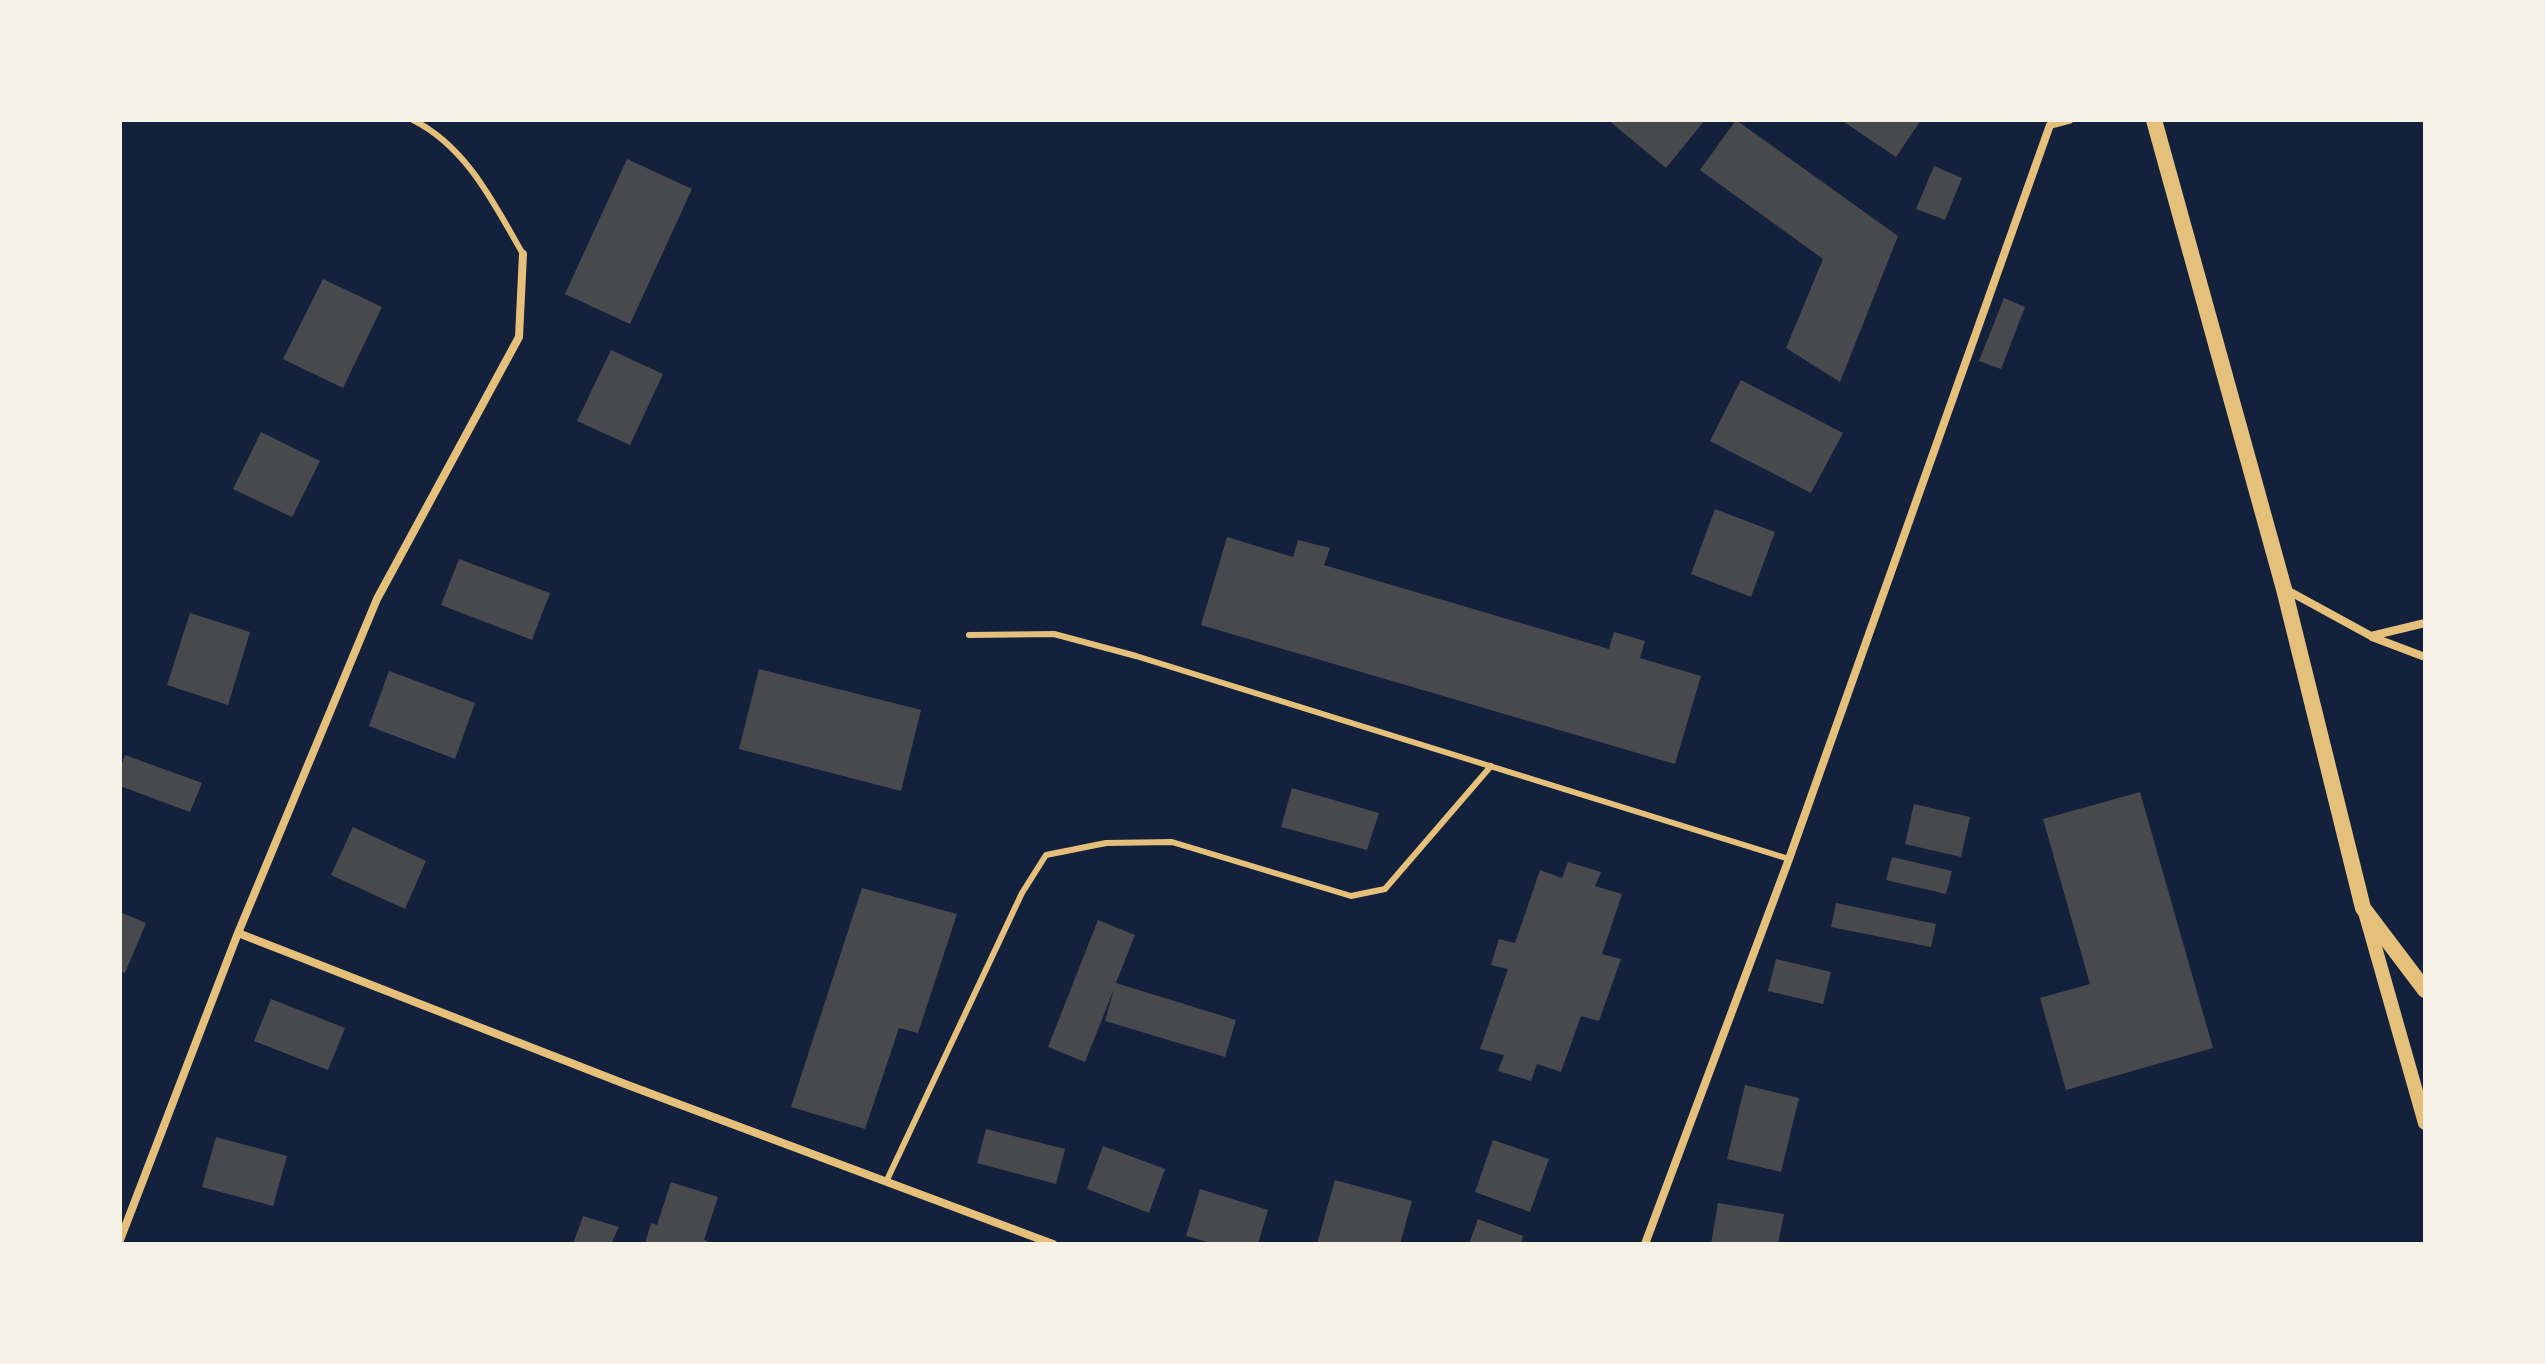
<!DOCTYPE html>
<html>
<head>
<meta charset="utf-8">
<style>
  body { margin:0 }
  #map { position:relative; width:2545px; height:1364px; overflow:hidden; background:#14213d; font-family:"Roboto Condensed",sans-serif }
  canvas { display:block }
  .frame { position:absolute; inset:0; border:122px solid #f6f1e7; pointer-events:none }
</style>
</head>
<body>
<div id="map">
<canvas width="2545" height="1364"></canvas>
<div class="frame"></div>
</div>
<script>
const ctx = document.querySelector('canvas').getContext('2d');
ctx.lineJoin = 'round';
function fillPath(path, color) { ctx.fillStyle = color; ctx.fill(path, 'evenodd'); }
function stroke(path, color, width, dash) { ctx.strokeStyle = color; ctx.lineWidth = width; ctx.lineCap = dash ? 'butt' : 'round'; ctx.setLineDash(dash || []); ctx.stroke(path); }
const building = new Path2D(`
  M1608 120H1705L1666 168Z
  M1736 120 1898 236 1840 382 1786 348 1823 259 1700 170Z
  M1841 120H1921L1896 157Z
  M627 159 692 189 630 324 565 294Z
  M1934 166 1962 178 1945 220 1916 209Z
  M323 279 382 307 343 388 283 359Z
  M2004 298 2025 307 2001 369 1979 361Z
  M611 350 663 374 630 445 577 421Z
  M1741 380 1843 433 1811 493 1710 441Z
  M261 432 320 461 292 517 233 489Z
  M1715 509 1775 532 1751 597 1691 574Z
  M1227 537 1293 557 1298 540 1330 548 1324 565 1609 649 1614 632 1645 641 1640 658 1701 676 1675 764 1201 625Z
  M459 559 550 593 532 640 441 605Z
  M190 613 250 632 228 705 167 685Z
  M759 669 921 710 901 791 739 749Z
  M389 671 475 703 455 759 369 726Z
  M125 755 202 783 190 812 120 786V769Z
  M1292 788 1379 813 1367 850 1281 827Z
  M2140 792 2213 1048 2066 1090 2040 998 2090 984 2043 819Z
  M1914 804 1970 817 1961 857 1905 844Z
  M353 827 426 861 405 909 331 875Z
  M1892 857 1952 871 1946 894 1886 880Z
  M1568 862 1601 872 1595 886 1622 894 1602 954 1621 959 1599 1021 1581 1016 1561 1072 1537 1064 1531 1081 1498 1071 1504 1055 1480 1049 1508 969 1491 965 1499 939 1515 943 1540 870 1562 878Z
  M862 888 957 914 918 1033 899 1028 865 1129 791 1107Z
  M1836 903 1936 924 1931 947 1831 927Z
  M120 912 146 923 125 973 120 971Z
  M1098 920 1135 935 1116 983 1236 1020 1225 1057 1105 1021 1114 989 1085 1062 1048 1047Z
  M1776 959 1831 972 1823 1004 1768 991Z
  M271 999 345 1028 328 1070 254 1041Z
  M1745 1085 1799 1098 1781 1172 1727 1159Z
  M986 1129 1065 1149 1056 1184 977 1163Z
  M216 1137 287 1156 273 1206 202 1187Z
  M1493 1140 1549 1159 1530 1212 1475 1192Z
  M1103 1146 1165 1169 1149 1213 1087 1189Z
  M1335 1180 1412 1201 1400 1244H1317Z
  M671 1182 718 1197 704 1240 708 1241 707 1244H645L651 1223 657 1225Z
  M1200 1189 1268 1210 1258 1244H1214L1186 1236Z
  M1718 1203 1784 1214 1778 1244H1711Z
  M583 1216 619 1227 611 1244H573Z
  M1478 1219 1523 1236 1521 1244H1469Z`);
const service = new Path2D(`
  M413 120C467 147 494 204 523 254
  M969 635 1054 634 1136 656 1789 859
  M886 1182 1022 893 1046 855 1106 843 1172 842 1351 896 1385 889 1491 766`);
const minor = new Path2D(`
  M2285 589 2371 636 2425 623
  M2372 637 2425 657
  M238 933 625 1084 1053 1244
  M120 1240 238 933 377 599 519 337 523 254
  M1645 1244 1789 859 2050 125 2069 120`);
const tertiary = new Path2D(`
  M2365 912 2425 1123`);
const secondary = new Path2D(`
  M2154 120 2284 589 2363 908 2425 990`);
fillPath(building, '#48494c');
stroke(service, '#e5c07b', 6);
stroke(minor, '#e5c07b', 8);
stroke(tertiary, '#e5c07b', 14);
stroke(secondary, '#e5c07b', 16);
</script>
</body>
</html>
